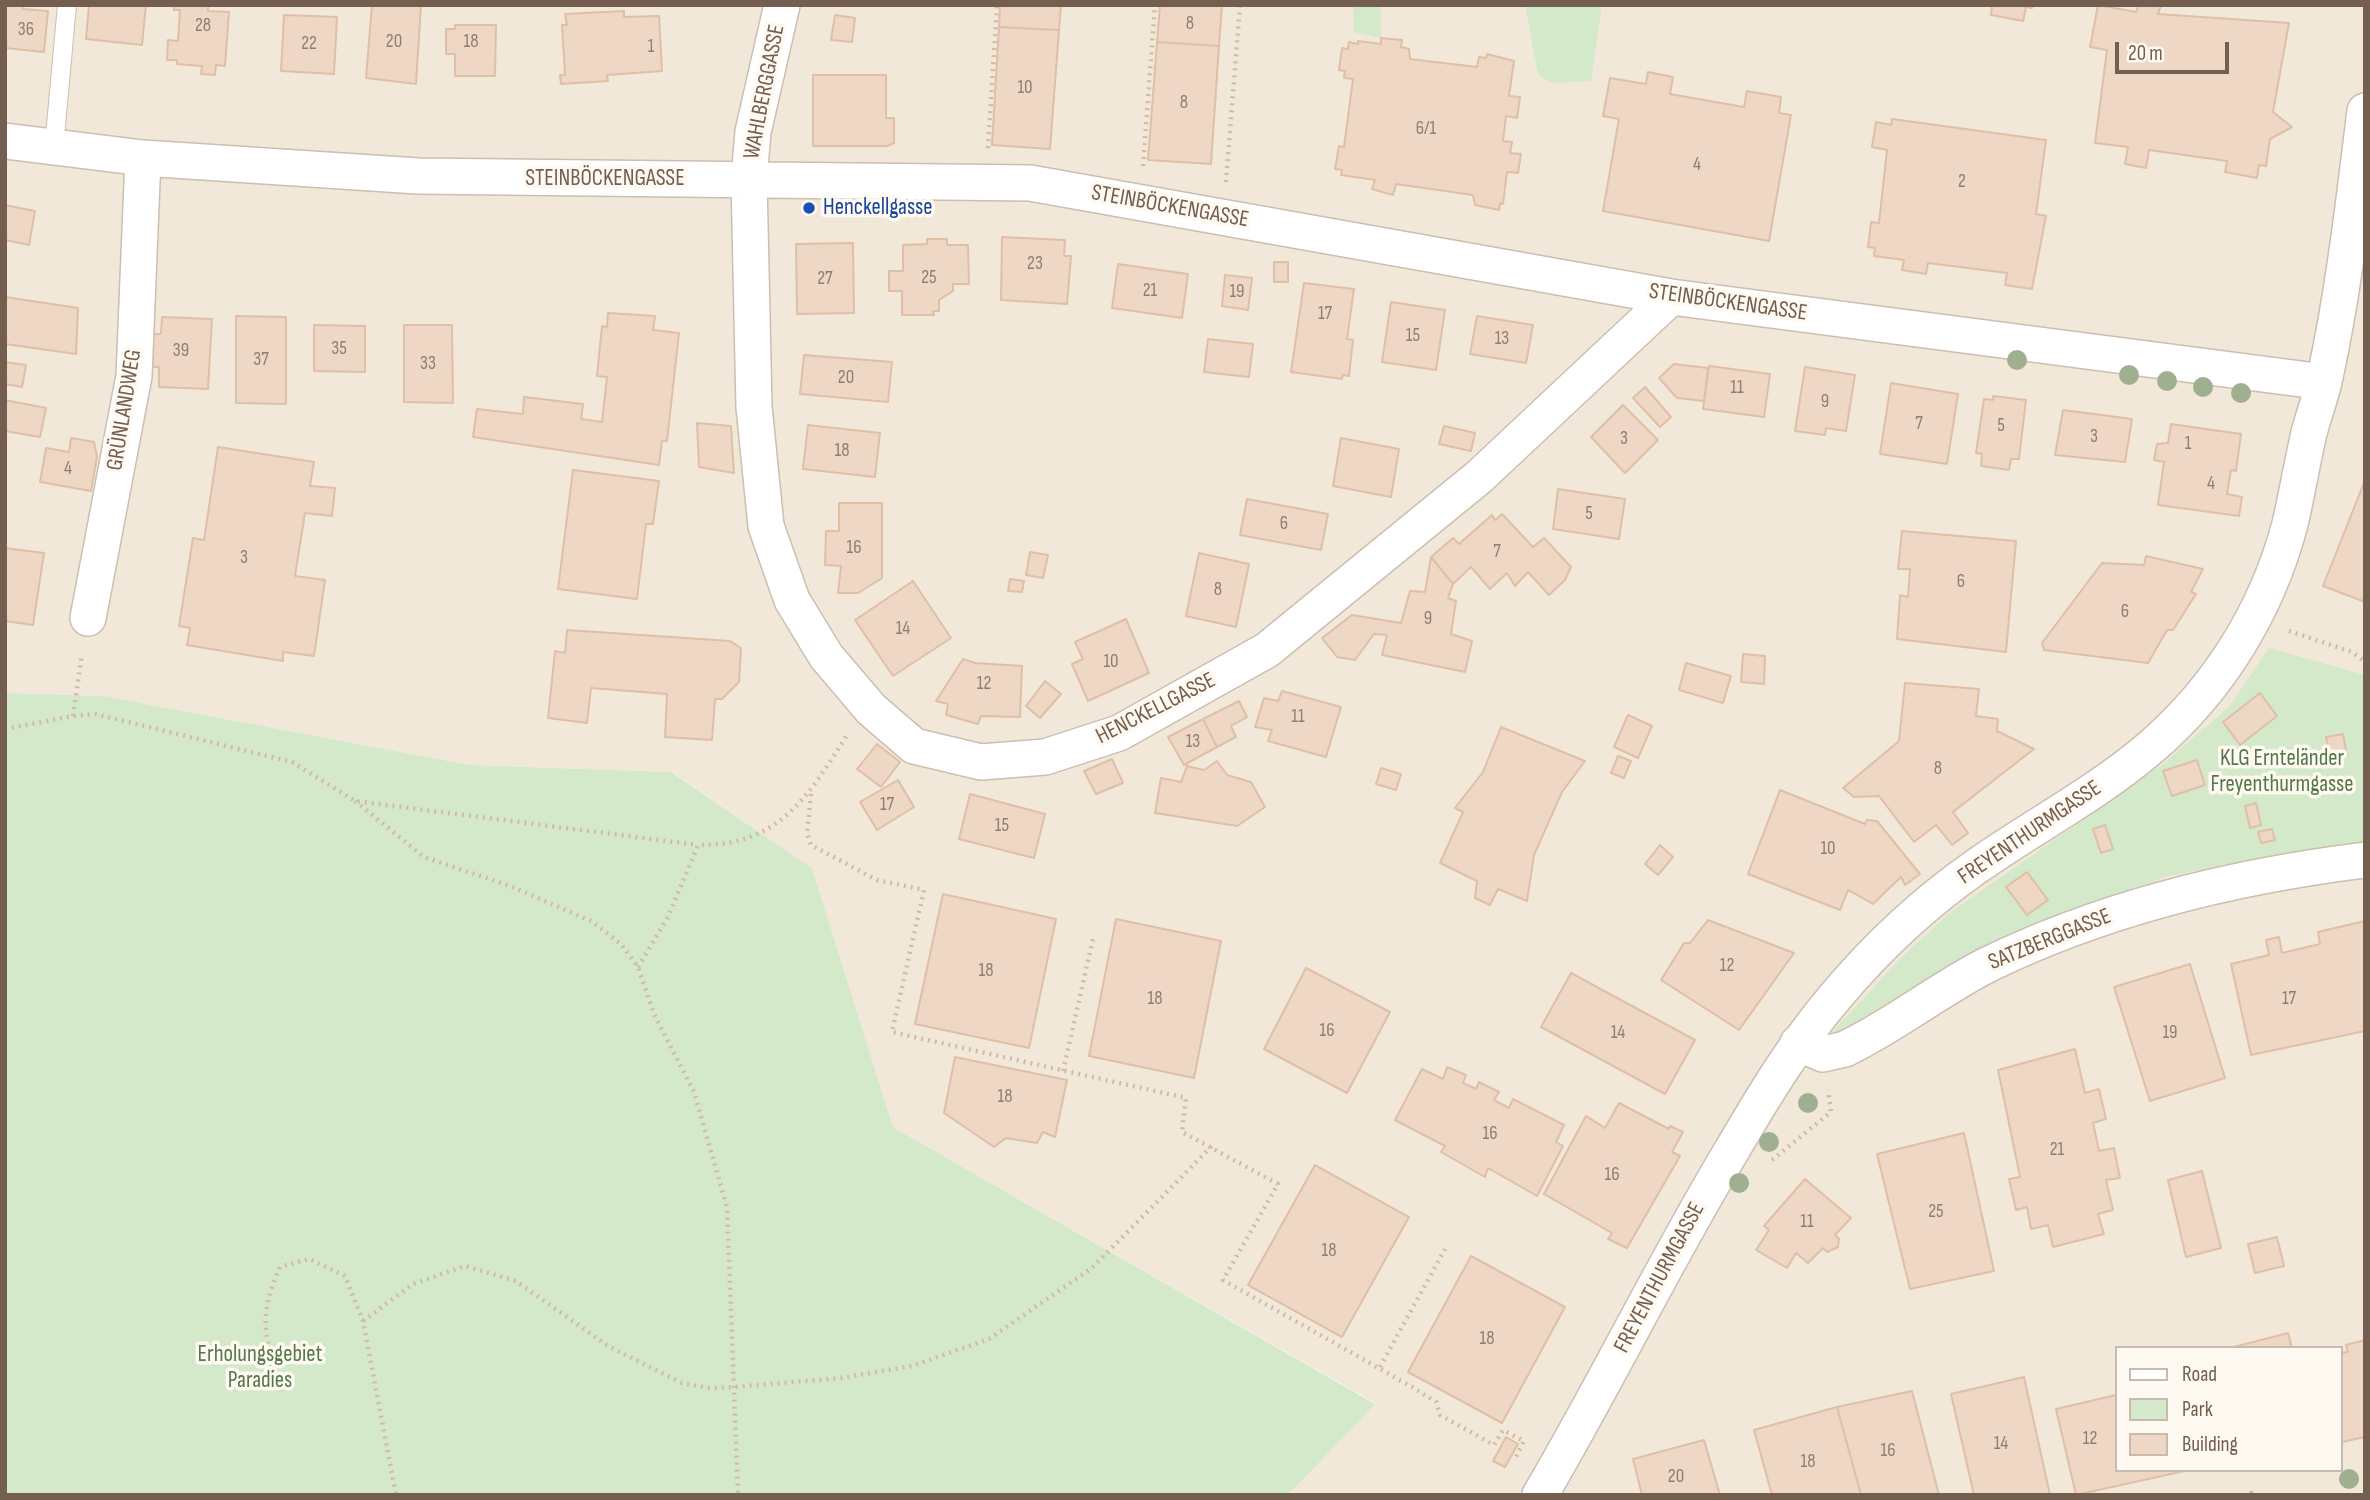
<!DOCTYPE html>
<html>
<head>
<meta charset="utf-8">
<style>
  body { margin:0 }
  #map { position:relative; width:2370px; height:1500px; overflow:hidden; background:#fbf5ea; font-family:"Sofia Sans Condensed",sans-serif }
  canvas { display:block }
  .frame { position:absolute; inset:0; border:7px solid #745e50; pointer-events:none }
  .legend { position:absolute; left:2115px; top:1346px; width:228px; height:126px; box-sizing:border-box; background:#fef9f1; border:2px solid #c7bbb1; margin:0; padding:9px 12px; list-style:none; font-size:21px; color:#745e50 }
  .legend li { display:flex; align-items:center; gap:14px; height:35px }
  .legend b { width:35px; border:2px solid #c7bbb1 }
  .scale { position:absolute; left:2115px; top:42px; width:114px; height:32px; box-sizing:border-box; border:4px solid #745e50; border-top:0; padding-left:9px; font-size:21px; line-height:24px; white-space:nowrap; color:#745e50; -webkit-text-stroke:5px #fef9f1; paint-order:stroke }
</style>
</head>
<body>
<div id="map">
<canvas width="2370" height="1500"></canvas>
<div class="frame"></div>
<ul class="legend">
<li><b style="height:9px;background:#fff"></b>Road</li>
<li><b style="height:19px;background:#d4e8ca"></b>Park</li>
<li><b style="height:19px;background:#eed7c4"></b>Building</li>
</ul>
<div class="scale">20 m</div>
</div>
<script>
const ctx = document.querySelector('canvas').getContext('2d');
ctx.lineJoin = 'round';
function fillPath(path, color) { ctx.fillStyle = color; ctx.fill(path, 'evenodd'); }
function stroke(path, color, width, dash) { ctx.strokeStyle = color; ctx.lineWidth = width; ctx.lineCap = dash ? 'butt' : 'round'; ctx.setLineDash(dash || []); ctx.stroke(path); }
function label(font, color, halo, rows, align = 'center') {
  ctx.font = font + ' "Sofia Sans Condensed",sans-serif'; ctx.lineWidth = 7; ctx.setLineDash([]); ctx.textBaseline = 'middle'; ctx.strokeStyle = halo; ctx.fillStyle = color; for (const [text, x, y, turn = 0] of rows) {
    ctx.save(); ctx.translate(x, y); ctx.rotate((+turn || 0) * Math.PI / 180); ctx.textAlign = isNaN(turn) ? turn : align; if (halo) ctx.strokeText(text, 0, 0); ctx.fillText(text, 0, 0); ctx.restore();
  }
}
const residential = new Path2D(`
  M5 5H2365V1495H1288L1375 1403 893 1127 812 868 672 772 470 765 103 696 5 693ZM2116 1348H2340V1470H2116Z`);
const green = new Path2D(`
  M1353 5H1381V38L1354 32Z
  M1525 5H1602L1591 81 1551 83 1538 74Z
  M2269 648 2365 675V841L2168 876 2025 931 1834 1037V1030L1903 956 1951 912 2163 764 2229 707Z
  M5 693 103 696 470 765 671 772 812 868 893 1127 1375 1404 1288 1495H5Z`);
const building = new Path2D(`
  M5 5H24L23 9 48 11 44 52 5 48Z
  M89 5H146L142 45 86 39Z
  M174 5H208V11L229 12 225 66 216 65 215 75 201 74 202 66 177 64V60H167L168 40 178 41 180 10H174Z
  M372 5H421L416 84 366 78Z
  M1000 5H1061L1059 30 999 27Z
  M1160 5H1222L1219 46 1157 42Z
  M1992 5H2032V8L2026 7 2023 21 1991 15Z
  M2098 5 2136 12 2139 5H2161L2158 14 2289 23 2273 112 2292 127 2270 139 2266 166 2259 165 2257 178 2225 172 2227 161 2149 150 2146 168 2125 164 2128 147 2095 143 2107 50 2090 47Z
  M624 11V17L659 16 662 71 607 75 608 81 561 84 560 75H565L562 25H567L565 14Z
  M284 15 337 17 334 74 281 71Z
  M835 15 855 18 852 42 831 40Z
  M455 25H496L495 76H455V54H446V29H455Z
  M999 27 1059 30 1050 149 992 145Z
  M1381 38 1402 40 1401 47 1409 49 1410 59 1477 67 1479 57 1486 58 1487 54 1514 61 1509 96 1520 97 1517 118 1506 116 1503 141 1512 142 1510 153 1521 154 1518 173 1507 172 1503 204 1500 203 1499 210 1475 205 1473 195 1396 184 1393 195 1372 189 1375 180 1341 175 1342 170 1335 169 1339 146 1344 147 1353 79 1344 78 1345 71 1339 70 1342 48 1348 49 1349 42 1358 44V41L1381 44Z
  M1157 42 1219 46 1211 164 1148 160Z
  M1648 72 1673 77 1670 94 1744 107 1747 91 1781 97 1779 113 1791 115 1769 241 1603 211 1619 119 1603 116 1610 78 1646 84Z
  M813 75H886V118H894V143L887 146H813Z
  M1892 119 2046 140 2036 214 2046 216 2032 289 2005 285 2007 273 1928 263 1926 274 1902 270 1904 260 1874 256 1875 248 1868 247 1871 222 1879 223 1887 150 1872 147 1876 122 1891 125Z
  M5 205 35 211 29 245 5 240Z
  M1002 237 1065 240 1064 256H1071L1067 304 1001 300Z
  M927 239H947V245H968L969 284H953V291L939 300V311H933L934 315H902V291H889V271H903V245L927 244Z
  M853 243 854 313 797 314 796 244Z
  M1274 262H1288V282H1274Z
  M1118 264 1188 274 1182 318 1112 308Z
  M1225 275 1252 278 1248 310 1222 306Z
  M1304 283 1354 289 1347 339 1353 340 1349 376 1343 375 1342 379 1291 372Z
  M5 297 78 308 76 354 5 344Z
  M1391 302 1445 310 1436 370 1382 362Z
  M608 313 655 316 653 330 679 333 667 441H662L659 465 473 437 477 409 523 414 524 397 583 404 581 419 602 422 607 377 597 376 602 326 607 327Z
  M236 316 286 317V404L236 403Z
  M1477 316 1533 325 1526 363 1470 354Z
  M162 317 212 319 208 389 159 387V367H151L153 334H161Z
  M314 325 365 326V372L314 371Z
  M404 325H452L453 403 404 402Z
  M1208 339 1253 344 1249 377 1204 372Z
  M804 355 892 362 888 402 800 394Z
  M5 362 26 365 22 387 5 384Z
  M1674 364 1708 368 1704 401 1677 398 1659 378Z
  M1709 366 1770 374 1764 417 1703 409Z
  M1805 367 1855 375 1846 431 1826 428 1825 435 1795 431Z
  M1891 383 1958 394 1947 464 1880 454Z
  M1645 387 1671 417 1660 427 1633 398Z
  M1993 396 2026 400 2019 459H2011L2009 470 1981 466 1982 454 1976 453 1984 399 1993 400Z
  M5 400 46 408 40 437 5 431Z
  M1623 405 1658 440 1625 473 1591 437Z
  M2063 410 2132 419 2125 462 2055 455Z
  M697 423 731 426 734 473 699 467Z
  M2171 424 2241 434 2236 471 2231 470 2227 494 2242 497 2239 516 2158 505 2164 462 2154 460 2157 444 2168 443Z
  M808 425 880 433 875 477 803 469Z
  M1444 426 1475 433 1471 451 1439 444Z
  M71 438 94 442 97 457 91 491 40 482 46 448 69 452Z
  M1341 438 1399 449 1391 497 1333 486Z
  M218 447 314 462 310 486 335 488 332 516 305 513 295 576 325 580 314 656 283 652V661L187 645 190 628 179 626 193 538 204 540Z
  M573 470 659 481 653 524H646L637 599 558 589Z
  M2365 480V602L2323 586Z
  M1558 489 1625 499 1619 539 1553 529Z
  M1247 499 1328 514 1321 550 1240 535Z
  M839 503H882V578L858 593H838L841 566 825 565 826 531H839Z
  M1502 514 1533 547 1544 538 1571 567 1565 580 1549 595 1528 572 1515 586 1507 573 1490 589 1471 567 1453 584 1431 557 1453 538 1459 544 1492 515 1495 520Z
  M1902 531 2016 541 2006 652 1897 639 1900 595 1908 597 1910 569H1898Z
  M5 548 44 553 33 625 5 621Z
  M1030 552 1048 555 1043 578 1026 575Z
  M1199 553 1249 564 1236 627 1186 616Z
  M2146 556 2203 569 2191 592 2196 594 2173 630H2167L2148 663 2044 650 2042 643 2102 563 2144 565Z
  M1431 557 1453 584 1448 598 1456 601 1451 634 1472 641 1465 672 1382 655 1387 635 1374 634 1355 660 1337 657 1322 638 1352 615 1401 623 1410 591 1425 592Z
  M1010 579 1024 581 1022 592 1008 591Z
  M913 581 951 638 893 676 855 620Z
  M1126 619 1149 673 1088 701 1072 664 1083 659 1075 642Z
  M567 630 730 641 741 648 739 682 722 699H715L712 740 665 737 667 694 591 688 587 723 548 718 555 651 565 653Z
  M1743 654 1765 656 1764 684 1741 682Z
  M963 659 975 663 1022 666 1020 717 981 716 978 724 946 715 948 704 936 701Z
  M1686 663 1731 676 1723 703 1679 690Z
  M1045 681 1061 694 1040 718 1026 706Z
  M1905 683 1979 689 1976 716 1998 719 1997 731 2034 749 1953 812 1968 833 1952 845 1936 825 1914 842 1879 796 1854 797 1843 788 1899 741Z
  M1282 691 1341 707 1326 757 1268 741 1272 730 1255 727 1264 698 1278 701Z
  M2260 693 2277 716 2240 745 2223 722Z
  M1239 701 1247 717 1231 726 1236 737 1217 747 1203 719Z
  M1628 715 1652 726 1638 758 1614 747Z
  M1203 719 1217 747 1184 765 1168 737Z
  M1501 727 1585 761 1562 792 1534 855 1527 901 1498 889 1490 905 1475 898 1477 881 1440 863 1463 812 1455 808 1483 772Z
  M2343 734 2347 756 2331 759 2326 737Z
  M877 744 900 762 881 787 857 769Z
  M1618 756 1631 761 1624 778 1611 773Z
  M1112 759 1123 783 1096 794 1084 771Z
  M2197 760 2205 785 2172 796 2163 771Z
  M1217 761 1227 775 1251 782 1265 807 1237 826 1155 813 1161 778 1181 782 1187 766 1204 770Z
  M1381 768 1401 774 1396 790 1376 784Z
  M898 780 914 807 877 830 860 802Z
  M1780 790 1865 824 1867 820 1877 821 1920 874 1905 885 1901 877 1873 904 1848 890 1840 910 1748 874Z
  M970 794 1045 814 1034 858 959 839Z
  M2256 803 2261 825 2250 828 2245 806Z
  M2105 825 2113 849 2101 853 2093 829Z
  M2272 829 2275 840 2261 843 2258 832Z
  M1660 845 1673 857 1658 875 1645 864Z
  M2027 872 2048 900 2027 915 2006 887Z
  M943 894 1056 919 1029 1048 915 1024Z
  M1116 919 1221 941 1194 1078 1089 1056Z
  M1708 920 1794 953 1739 1030 1661 980 1684 943H1690Z
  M2365 921V1031L2251 1055 2231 964 2269 955 2266 940 2279 937 2282 953 2320 944 2318 932Z
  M2190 964 2225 1078 2150 1101 2114 987Z
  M1306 968 1390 1012 1347 1093 1264 1049Z
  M1571 973 1695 1040 1665 1094 1541 1027Z
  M2075 1049 2085 1093 2099 1089 2106 1119 2093 1123 2099 1151 2114 1148 2120 1178 2106 1180 2113 1210 2098 1214 2104 1234 2053 1247 2048 1225 2031 1229 2027 1207 2016 1210 2009 1179 2020 1177 1998 1070Z
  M955 1057 1067 1080 1055 1137 1043 1132 1037 1143 1006 1138 994 1147 944 1113Z
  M1447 1067 1466 1075 1463 1083 1476 1089 1479 1082 1499 1092 1494 1100 1509 1108 1513 1099 1564 1125 1556 1142 1563 1146 1537 1196 1488 1168 1485 1177 1441 1152 1445 1146 1395 1120 1422 1069 1443 1079Z
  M1619 1103 1669 1129 1670 1126 1683 1132 1672 1152 1680 1156 1627 1248 1608 1239 1612 1233 1544 1194 1586 1116 1605 1128Z
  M1964 1133 1994 1271 1910 1289 1877 1154Z
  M1315 1165 1409 1217 1342 1337 1248 1285Z
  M2202 1171 2221 1248 2186 1257 2168 1180Z
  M1805 1179 1851 1218 1835 1235 1839 1239 1838 1247 1827 1252 1823 1248 1808 1263 1796 1253 1787 1268 1756 1250 1769 1230 1764 1226Z
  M2277 1237 2284 1266 2255 1273 2248 1244Z
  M1471 1256 1565 1307 1502 1423 1408 1372Z
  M2288 1333 2292 1348H2230Z
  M2365 1340V1437L2342 1442 2340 1353 2348 1352 2346 1345Z
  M2024 1377 2050 1495H1974L1951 1394Z
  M1912 1391 1939 1495H1861L1837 1407Z
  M2116 1395V1470H2189L2076 1495 2056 1409Z
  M1837 1407 1861 1495H1772L1754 1430Z
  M1506 1437 1518 1444 1505 1467 1493 1461Z
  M1704 1440 1720 1495H1642L1633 1459Z`);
const path = new Path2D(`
  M988 148 997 5
  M1143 166 1155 5
  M1226 182 1240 5
  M2289 631 2352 652 2365 662
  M73 716 82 654
  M5 729 73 716 95 714 292 762 355 801 698 845
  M811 794 807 833 811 845 877 880 924 890 892 1032 1186 1098 1182 1132 1278 1184 1223 1280 1412 1387 1436 1402 1440 1415 1494 1445 1503 1430 1524 1441 1515 1459
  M355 801 424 857 510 886 591 921 621 944 638 967 654 1014 694 1092 727 1207 738 1495
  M638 967 668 917 698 845C779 846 808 797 847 735
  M1063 1071 1093 939
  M1772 1160 1831 1112 1828 1090
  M363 1321 413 1284 465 1266 516 1281 608 1346 682 1383 709 1388 735 1387 841 1378 912 1366 989 1339 1092 1268 1212 1146
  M1380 1367 1445 1249
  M281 1391C266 1336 256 1322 280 1267L309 1259 345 1276 363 1321 396 1495
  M2251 1491 2252 1495`);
const lane = new Path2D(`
  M54 147 67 5`);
const street = new Path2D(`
  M782 5 753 132 749 179 754 407 766 526 792 600 826 656 871 709 914 746 981 762 1045 757 1119 733 1267 650 1479 477 1671 297
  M5 141 143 158 418 176 1030 183 1671 297 2324 382
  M88 618 134 376 143 158
  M1798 1043 1823 1054 1845 1049C1895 1025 1938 990 1987 965 2104 908 2236 876 2365 860
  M1540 1495C1607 1381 1664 1263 1732 1150 1763 1097 1795 1044 1835 997 1876 948 1924 903 1977 866 2034 826 2096 794 2150 748 2218 690 2267 611 2290 524 2297 494 2302 463 2309 433 2314 414 2321 396 2325 377 2344 289 2354 200 2365 111`);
const trees = [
  [2017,360],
  [2129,375],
  [2167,381],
  [2203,387],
  [2241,393],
  [1808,1103],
  [1769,1142],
  [1739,1183],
  [2349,1479]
];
const markers = [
  [809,208,7,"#1a4fb4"]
];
const numberNames = [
  ["8",1190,24],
  ["28",203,26],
  ["36",26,30],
  ["20",394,42],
  ["18",471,42],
  ["22",309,44],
  ["1",651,47],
  ["10",1025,88],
  ["8",1184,103],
  ["6/1",1426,129],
  ["4",1697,165],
  ["2",1962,182],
  ["23",1035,264],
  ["25",929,278],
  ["27",825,279],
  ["21",1150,291],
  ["19",1237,292],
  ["17",1325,314],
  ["15",1413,336],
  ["13",1502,339],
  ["35",339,349],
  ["39",181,351],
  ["37",261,360],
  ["33",428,364],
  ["20",846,378],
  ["11",1737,388],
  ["9",1825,402],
  ["7",1919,424],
  ["5",2001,426],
  ["3",2094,437],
  ["3",1624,439],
  ["1",2188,444],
  ["18",842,451],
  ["4",68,469],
  ["4",2211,484],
  ["5",1589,514],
  ["6",1284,524],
  ["16",854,548],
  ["7",1497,552],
  ["3",244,558],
  ["6",1961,582],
  ["8",1218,590],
  ["6",2125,612],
  ["9",1428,619],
  ["14",903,629],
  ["10",1111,662],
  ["12",984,684],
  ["11",1298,717],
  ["13",1193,742],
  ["8",1938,769],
  ["17",887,805],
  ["15",1002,826],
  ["10",1828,849],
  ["12",1727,966],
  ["18",986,971],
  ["18",1155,999],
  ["17",2289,999],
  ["16",1327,1031],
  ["14",1618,1033],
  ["19",2170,1033],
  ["18",1005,1097],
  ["16",1490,1134],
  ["21",2057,1150],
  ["16",1612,1175],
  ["25",1936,1212],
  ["11",1807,1222],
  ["18",1329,1251],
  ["18",1487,1339],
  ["12",2090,1439],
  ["14",2001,1444],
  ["16",1888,1451],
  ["18",1808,1462],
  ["20",1676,1477]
];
const streetNames = [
  ["WAHLBERGGASSE",765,92,-79],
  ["STEINBÖCKENGASSE",605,179],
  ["STEINBÖCKENGASSE",1170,207,10],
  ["STEINBÖCKENGASSE",1728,303,8],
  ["GRÜNLANDWEG",125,410,-81],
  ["HENCKELLGASSE",1156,709,-27],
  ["FREYENTHURMGASSE",2030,833,-34],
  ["SATZBERGGASSE",2050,940,-22],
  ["FREYENTHURMGASSE",1660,1278,-62]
];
const transitNames = [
  ["Henckellgasse",823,208]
];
const parkNames = [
  ["KLG Ernteländer",2282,759],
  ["Freyenthurmgasse",2282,785],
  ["Erholungsgebiet",260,1355],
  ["Paradies",260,1381]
];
fillPath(residential, '#f2e8d9');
fillPath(green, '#d4e8ca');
fillPath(building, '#eed7c4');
stroke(building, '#dfbfa6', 2);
stroke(lane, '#ccbeb1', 20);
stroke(street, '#ccbeb1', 38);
stroke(path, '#d3baa7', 4.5, [2, 5]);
stroke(lane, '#fff', 18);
stroke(street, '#fff', 35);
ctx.fillStyle = '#9fb091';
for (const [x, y] of trees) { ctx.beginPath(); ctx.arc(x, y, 10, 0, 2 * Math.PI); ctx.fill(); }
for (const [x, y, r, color] of markers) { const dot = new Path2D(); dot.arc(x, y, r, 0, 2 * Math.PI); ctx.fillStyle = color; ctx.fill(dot); stroke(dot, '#fef9f1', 2.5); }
label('19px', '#927c6d', null, numberNames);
label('23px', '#745e50', '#fef9f1', streetNames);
label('23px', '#164399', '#fef9f1', transitNames, 'left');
label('23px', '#547849', '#fef9f1', parkNames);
</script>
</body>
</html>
